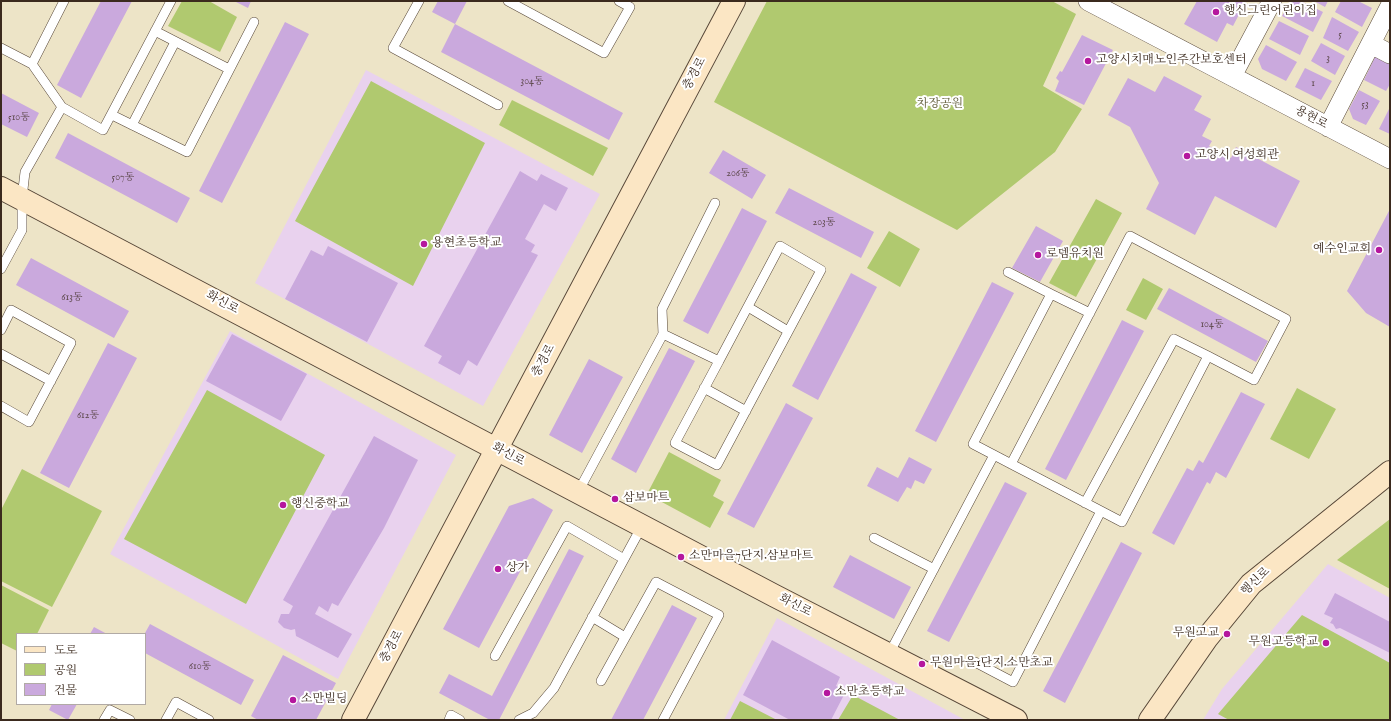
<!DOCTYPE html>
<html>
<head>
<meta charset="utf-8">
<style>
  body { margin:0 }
  #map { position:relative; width:1391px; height:721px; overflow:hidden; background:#ede4c7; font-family:"IM FELL English","Noto Serif KR",serif }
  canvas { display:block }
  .frame { position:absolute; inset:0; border:2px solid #3b2a1e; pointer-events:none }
  .legend { position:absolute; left:16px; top:633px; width:130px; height:72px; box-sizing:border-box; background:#fff; border:1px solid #b1aaa5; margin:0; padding:5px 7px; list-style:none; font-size:12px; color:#3b2a1e }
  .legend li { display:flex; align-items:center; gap:8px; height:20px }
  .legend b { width:20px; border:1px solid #b1aaa5 }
</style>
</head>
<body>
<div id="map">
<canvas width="1391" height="721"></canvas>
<div class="frame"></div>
<ul class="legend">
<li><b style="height:5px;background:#fbe6c4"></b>도로</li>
<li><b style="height:11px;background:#b0c96f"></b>공원</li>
<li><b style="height:11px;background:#caa9dd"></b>건물</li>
</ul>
</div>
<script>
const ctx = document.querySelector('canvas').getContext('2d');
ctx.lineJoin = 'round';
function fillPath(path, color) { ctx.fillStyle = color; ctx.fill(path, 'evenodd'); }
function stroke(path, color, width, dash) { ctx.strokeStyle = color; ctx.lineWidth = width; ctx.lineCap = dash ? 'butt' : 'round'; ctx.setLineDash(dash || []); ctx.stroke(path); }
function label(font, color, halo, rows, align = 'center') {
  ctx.font = font + ' "IM FELL English","Noto Serif KR",serif'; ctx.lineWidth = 4; ctx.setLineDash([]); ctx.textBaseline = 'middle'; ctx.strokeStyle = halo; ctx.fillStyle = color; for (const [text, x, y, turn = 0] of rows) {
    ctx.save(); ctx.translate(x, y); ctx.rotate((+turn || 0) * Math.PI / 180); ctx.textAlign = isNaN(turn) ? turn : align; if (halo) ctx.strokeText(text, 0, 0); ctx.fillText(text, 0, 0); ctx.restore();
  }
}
const built = new Path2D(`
  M366 70 600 194 483 406 255 283Z
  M230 331 456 455 338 679 110 554Z
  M1328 564 1390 598V720H1203L1222 689Z
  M777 618 965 720H724Z`);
const green = new Path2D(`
  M182 1H209L237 17 220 52 168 26Z
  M767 1H1052L1076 14 1043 86 1082 109 1055 152 957 230 714 102Z
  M371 81 485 143 413 286 295 221Z
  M512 100 608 148 593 176 499 125Z
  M1096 199 1122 213 1076 297 1049 283Z
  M889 231 920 249 900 287 867 268Z
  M1143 278 1163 289 1146 320 1126 310Z
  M1297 388 1336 409 1309 459 1270 439Z
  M207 390 325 455 246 604 124 539Z
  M669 452 721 480 713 496 724 502 710 528 647 494Z
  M22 469 102 511 52 607 1 581V510Z
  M1390 519V589L1337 560Z
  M1 585 49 610 37 634H17V651L1 643Z
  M1302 615 1390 663V720H1229L1218 714Z
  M853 695 900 720H838Z
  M740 701 777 720H730Z`);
const building = new Path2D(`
  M101 1H132L81 98 57 85Z
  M234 1H251L248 8Z
  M438 1H467L455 24 432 12Z
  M1197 1H1246L1233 26 1227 23 1217 42 1184 24Z
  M1290 1H1301L1323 12 1313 32 1282 16Z
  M1314 1H1328L1325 7Z
  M1341 1H1358L1372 8 1362 27 1335 12Z
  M1332 17 1359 32 1348 51 1323 38Z
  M1279 21 1309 36 1300 55 1269 39Z
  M285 22 309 34 222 203 199 191Z
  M455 24 623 113 609 140 441 52Z
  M1082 35 1113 50 1084 105 1055 91 1059 81 1056 78 1060 71 1062 72Z
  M1321 43 1345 56 1335 75 1311 61Z
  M1266 45 1297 62 1286 81 1262 69 1258 59Z
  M1376 55 1390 63V84L1386 91 1364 80Z
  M1305 68 1332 81 1321 100 1295 87Z
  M1164 76 1202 96 1194 110 1211 119 1202 136 1212 141 1209 146 1231 158 1236 147 1300 181 1276 228 1215 196 1195 235 1146 209 1159 183 1130 127 1108 115 1128 78 1155 92Z
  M1359 90 1380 101 1366 125 1353 119 1349 109Z
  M1 93 39 113 27 137 1 124Z
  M1390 107V134L1379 129Z
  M68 133 190 198 177 223 55 158Z
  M723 150 766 175 752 199 709 173Z
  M520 171 537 181 541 174 568 188 556 211 544 204 525 239 535 245 531 252 538 255 477 366 468 360 460 375 438 363 442 356 424 346Z
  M789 188 874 232 861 258 775 213Z
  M742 208 767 221 708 334 683 321Z
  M1390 209V327L1366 313 1347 291Z
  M1036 226 1063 241 1040 282 1012 268Z
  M328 246 398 283 367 342 285 299 311 250 323 256Z
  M31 258 129 311 114 338 16 285Z
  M851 273 877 287 818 400 792 386Z
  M992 282 1014 293 936 442 915 431Z
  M1169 288 1268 341 1256 362 1157 309Z
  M1122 320 1144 331 1066 480 1045 469Z
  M232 334 307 374 281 421 206 381Z
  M108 343 137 358 69 488 40 473Z
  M669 348 695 361 636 473 611 459Z
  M589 359 623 377 582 453 549 435Z
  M1241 392 1265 404 1226 478 1216 472 1210 484 1207 482 1174 545 1152 533 1187 468 1193 471 1199 460 1203 463Z
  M786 403 813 418 754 528 727 514Z
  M374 436 418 460 384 528 338 606 332 603 328 612 319 606 315 614 352 634 338 658 296 636 295 629 291 630 284 628 278 622 281 614H289L293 606 283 600Z
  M909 457 932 469 924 484 915 480 911 489 907 487 898 502 867 486 877 467 898 478Z
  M1005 482 1027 493 949 642 927 631Z
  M533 498 553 510 479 648 443 629 509 506Z
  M1121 542 1142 553 1065 703 1043 691Z
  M569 549 584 556 499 720H490L439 693 449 674 492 696Z
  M850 555 911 587 894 619 833 587Z
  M1335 593 1390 622V653L1340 628 1336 629 1333 624 1330 623 1333 618 1324 614Z
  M672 605 697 618 643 720H611Z
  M150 624 254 680 241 705 145 653V633Z
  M94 627 107 634H90Z
  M772 640 840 677 836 686 846 691 831 720H790L743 695Z
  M283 655 336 683 316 720H258L251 716Z
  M52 704H77L68 720 49 710Z`);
const service = new Path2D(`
  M419 1 393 48 498 105
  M508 1 604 53 630 7 619 1
  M155 31 229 69
  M1 48 32 64
  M62 107 32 64 64 1
  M112 115 187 152 254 22
  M132 125 175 42
  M1 269 22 230V198L25 172 62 107 103 130 171 1
  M1008 272 1051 294
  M748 307 788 331
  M1 330 11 310 71 343 29 422 1 406
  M663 334 719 361 675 443 717 465 821 270 780 246 719 361
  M1 354 51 381
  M704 388 746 411
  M994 455 973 444 1051 294 1090 313
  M578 492 663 334 662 309 715 203
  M1085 503 1174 339 1208 356
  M874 538 934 569
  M592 617 625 637
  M889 654 994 455 1122 522 1208 356 1254 380 1286 319 1130 236 1011 464
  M495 656 567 526 624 559
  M975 662 1013 682 1101 511
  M601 681 656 582 719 615 663 720
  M104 720 110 710 130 720
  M166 720 176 702 209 720
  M449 720 451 715 460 720
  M519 720 533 713 554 688 642 526`);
const minor = new Path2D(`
  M1088 1 1390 159
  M1371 44 1390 54
  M1232 76 1272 1
  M1328 127 1390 6`);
const secondary = new Path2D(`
  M1 188 775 596 1016 720
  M353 720 734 1
  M1150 720 1207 638 1251 584 1390 472`);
const markers = [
  [1216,12,4,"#b5179e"],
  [1088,61,4,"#b5179e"],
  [1187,156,4,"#b5179e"],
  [424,244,4,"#b5179e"],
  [1379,250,4,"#b5179e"],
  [1038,255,4,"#b5179e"],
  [615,499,4,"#b5179e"],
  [283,505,4,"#b5179e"],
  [681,557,4,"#b5179e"],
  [498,569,4,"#b5179e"],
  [1227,634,4,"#b5179e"],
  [1326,643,4,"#b5179e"],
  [922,664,4,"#b5179e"],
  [827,693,4,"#b5179e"],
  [293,700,4,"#b5179e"]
];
const numberNames = [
  ["5",1340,35],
  ["3",1328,59],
  ["304동",532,82],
  ["1",1313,84],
  ["53",1365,105],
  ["510동",19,118],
  ["206동",738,174],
  ["507동",123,178],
  ["203동",824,223],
  ["613동",72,298],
  ["104동",1212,325],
  ["612동",88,416],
  ["610동",200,667]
];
const poiNames = [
  ["행신그린어린이집",1224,12],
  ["고양시치매노인주간보호센터",1096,61],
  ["고양시 여성회관",1195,156],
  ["용현초등학교",432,244],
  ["예수인교회",1371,250,"right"],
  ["로뎀유치원",1046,255],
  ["삼보마트",623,499],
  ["행신중학교",291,505],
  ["소만마을7단지.삼보마트",689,557],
  ["상가",506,569],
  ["무원고교",1219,634,"right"],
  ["무원고등학교",1318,643,"right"],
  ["무원마을1단지.소만초교",930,664],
  ["소만초등학교",835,693],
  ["소만빌딩",301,700]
];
const streetNames = [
  ["충경로",695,74,-62],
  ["용현로",1311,118,28],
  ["화신로",222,303,28],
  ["충경로",544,361,-62],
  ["화신로",508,455,28],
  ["행신로",1256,582,-44],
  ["화신로",795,606,27],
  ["충경로",392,647,-62]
];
const parkNames = [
  ["차장공원",940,105]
];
fillPath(built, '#e9d2ee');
fillPath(green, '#b0c96f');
fillPath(building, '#caa9dd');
stroke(service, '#564637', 10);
stroke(minor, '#564637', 20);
stroke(secondary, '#564637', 24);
stroke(service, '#fff', 9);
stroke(minor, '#fff', 19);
stroke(secondary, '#fbe6c4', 22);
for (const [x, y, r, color] of markers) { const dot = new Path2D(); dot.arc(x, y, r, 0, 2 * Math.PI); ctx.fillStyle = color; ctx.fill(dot); stroke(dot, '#fff', 1.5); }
label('10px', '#5f4a4e', null, numberNames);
label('12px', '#3b2a1e', '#fff', poiNames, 'left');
label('12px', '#3b2a1e', '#fff', streetNames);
label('12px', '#5e5a36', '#fff', parkNames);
</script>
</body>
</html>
